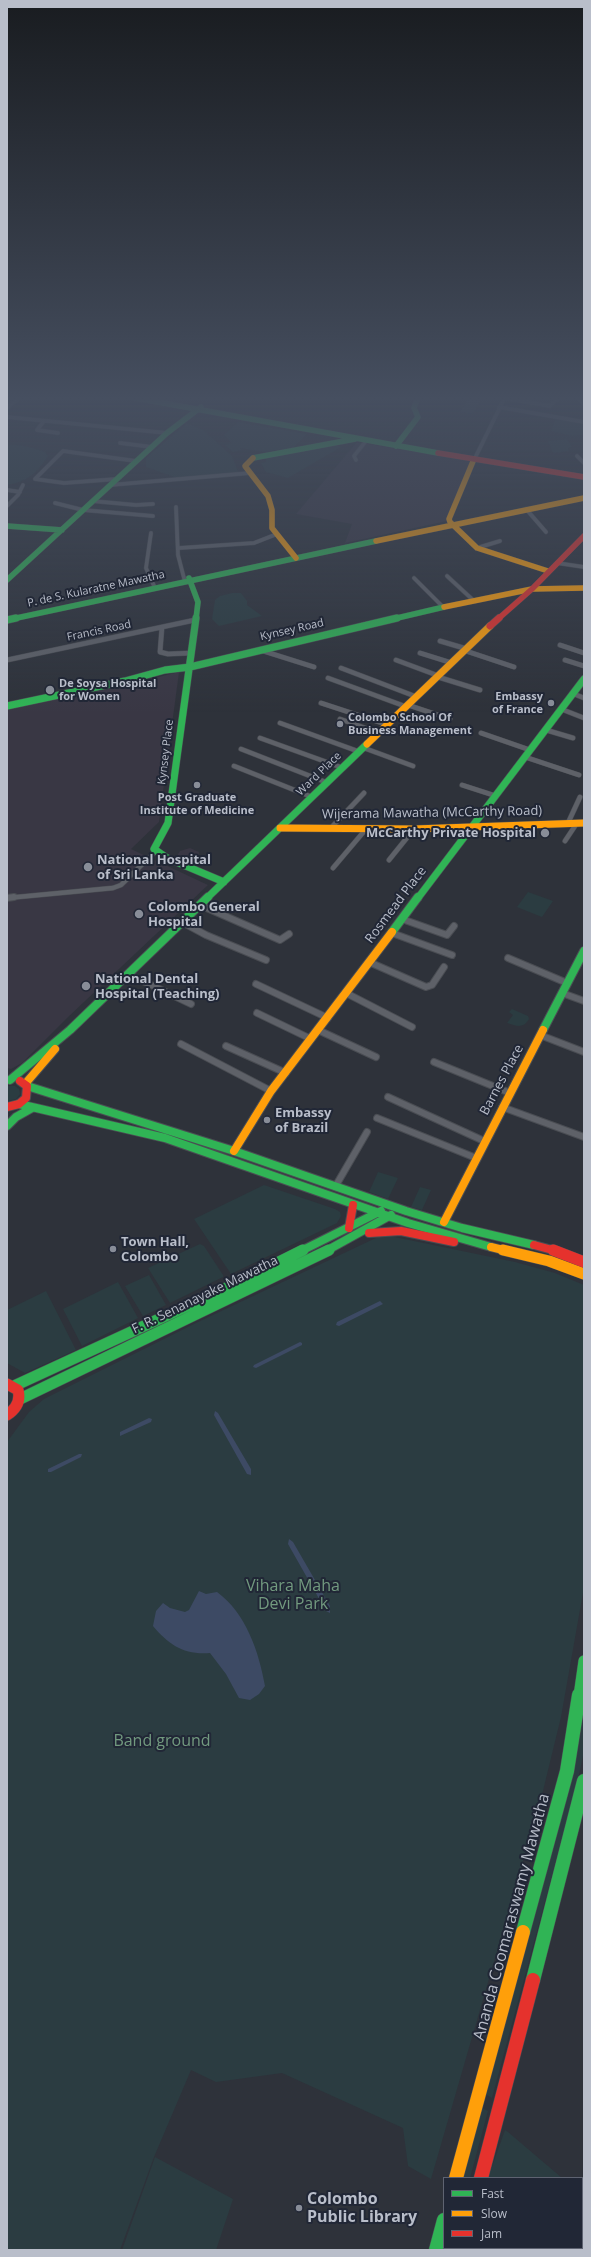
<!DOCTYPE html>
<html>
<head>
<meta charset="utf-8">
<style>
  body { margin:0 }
  #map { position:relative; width:591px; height:2257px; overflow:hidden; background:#2e323a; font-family:"Open Sans",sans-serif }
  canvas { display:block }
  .frame { position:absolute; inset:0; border:8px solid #b9beca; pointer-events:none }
  .legend { position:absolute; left:443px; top:2177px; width:140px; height:72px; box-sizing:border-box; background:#212736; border:1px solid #5e6371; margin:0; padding:5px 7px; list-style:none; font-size:12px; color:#b9beca }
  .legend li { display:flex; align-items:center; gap:8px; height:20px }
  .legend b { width:20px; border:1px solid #5e6371 }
</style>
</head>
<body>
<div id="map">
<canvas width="591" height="2257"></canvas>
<div class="frame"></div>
<ul class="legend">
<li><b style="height:5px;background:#30b455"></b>Fast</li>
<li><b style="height:5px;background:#ff9f0a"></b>Slow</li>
<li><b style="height:5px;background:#e5322d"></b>Jam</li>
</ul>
</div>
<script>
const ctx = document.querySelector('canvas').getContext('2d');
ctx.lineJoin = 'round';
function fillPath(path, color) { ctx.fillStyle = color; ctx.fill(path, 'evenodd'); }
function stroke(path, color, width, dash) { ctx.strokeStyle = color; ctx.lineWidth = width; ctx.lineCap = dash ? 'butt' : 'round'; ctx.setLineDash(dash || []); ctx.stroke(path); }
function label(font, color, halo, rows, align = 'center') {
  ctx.font = font + ' "Open Sans",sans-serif'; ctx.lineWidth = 4; ctx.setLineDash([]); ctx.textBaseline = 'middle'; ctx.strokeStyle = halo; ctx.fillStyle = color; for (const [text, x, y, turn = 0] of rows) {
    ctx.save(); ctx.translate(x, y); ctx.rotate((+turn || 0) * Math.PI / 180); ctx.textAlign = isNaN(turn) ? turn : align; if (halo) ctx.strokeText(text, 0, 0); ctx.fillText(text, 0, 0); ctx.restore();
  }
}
const medical = new Path2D(`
  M357 442 471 461 447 521 345 543 352 524 296 514Z
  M179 672 159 822 131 849 208 885 67 1018 22 1063 11 1069 7 1068V709L118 687Z
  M190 848 199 852 198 860 188 863 179 860 177 856 180 851Z`);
const green = new Path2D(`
  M468 399 480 401 473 414 460 412Z
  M556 418 584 421V435L572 436 551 431Z
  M238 422 307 434 293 448 265 452 240 448 242 450 233 452 225 445 232 443 224 435Z
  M187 423 203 430 232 456 239 474 177 478 146 467V458Z
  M567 439 572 447 568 448 569 451 553 453 548 441Z
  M335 444 341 447 288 478 266 472 261 463 266 462V457Z
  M7 445C20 444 33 448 45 452L48 456C38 472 27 482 7 485Z
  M232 593H241L247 601V605L262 616 219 626 212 619 215 600 220 596Z
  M528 892 553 901 542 917 517 907Z
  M512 1009 528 1016 529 1019C523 1029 517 1026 507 1023L513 1015 509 1012Z
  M7 1086H15L19 1089 20 1094 16 1099 7 1101Z
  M378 1172 398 1178 388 1199 369 1192Z
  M264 1185 335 1209 340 1212 341 1216 337 1223 231 1274 194 1219Z
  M420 1187 431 1190 422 1210 411 1207Z
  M385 1235 515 1262 555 1273 584 1285V1587L561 1717 541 1799 431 2179 408 2166 403 2128 282 2073 216 2082 191 2070 154 2157 120 2250H7V1442L29 1412 44 1399 196 1323 378 1237Z
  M200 1244 204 1246 223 1275V1277L170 1303 148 1268Z
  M149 1275 166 1305 143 1316 125 1286Z
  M118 1282 138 1318 82 1346 63 1309Z
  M46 1291 76 1350 25 1373 7 1363V1310Z
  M584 1707V1751L579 1775 492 2098 485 2094Z
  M482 2108 488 2111 470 2178H463Z
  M505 2130 508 2132 562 2178H488Z
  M155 2157 233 2199 216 2250H122Z
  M582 2190 584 2191V2250H470V2248H582Z`);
const water = new Path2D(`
  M380 1301 383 1304 339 1326 336 1325 337 1322Z
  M300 1342 302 1343V1345L256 1368 253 1367 254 1365Z
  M215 1411 218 1413 251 1469V1475L247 1474 214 1415Z
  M149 1418 152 1419 151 1422 120 1436V1432Z
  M79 1454H82L81 1457 51 1472H48V1469Z
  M289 1539 293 1542 330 1606V1613L326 1611 288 1544Z
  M199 1591 206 1594 217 1592C246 1613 259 1652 265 1686L259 1694 250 1700 239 1698 226 1674 210 1653C184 1655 169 1645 153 1626L156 1611 163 1603 170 1608 185 1612 189 1610Z`);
const streetFar2 = new Path2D(`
  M578 397 584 404
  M504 398 550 406 559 397
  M499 407 584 422
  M7 408 20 397
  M7 417 167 433
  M44 421 37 430 58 433
  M120 443 152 447
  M476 456 505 397
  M577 456 584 463
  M356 460 354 456 366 441
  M117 479 64 483 35 479 63 451 136 461
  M110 485 250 473
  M7 490 20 492
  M92 501 136 505 153 504
  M55 503 83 510 153 516
  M7 506 18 495 23 485
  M176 507 178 555 185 582
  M526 509 546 532
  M151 533 146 568 155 588
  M179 548 254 543 277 534
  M477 548 500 541
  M557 563 584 567
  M447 576 473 600
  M414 578 444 608`);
const streetFar1 = new Path2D(`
  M162 627 160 652 168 654 191 653
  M440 641 467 649
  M560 645 584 653
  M260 650 314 667
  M466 651 514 667
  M420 653 452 663
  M7 660 195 620
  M396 660 439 676
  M565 660 584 666
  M341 668 417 697
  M438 677 480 690
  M328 678 407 707
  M574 694 584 698
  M321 703 388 725
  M408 705 450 719
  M561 709 584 718
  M340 719 379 733
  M280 723 360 752
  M546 730 573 738
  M481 733 530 750
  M260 738 343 768
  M364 748 413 766
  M241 749 328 783
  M525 757 579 775
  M234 766 312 797
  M462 785 496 796
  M568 823 580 797
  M330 829 364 793
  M565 841 577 823
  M389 860 414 829
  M333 868 366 829
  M7 898 113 888 121 885 155 852`);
const street = new Path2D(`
  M7 898 14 897
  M200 905 280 940 289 934
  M402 919 447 935 454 926
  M182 922 206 935 266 960
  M392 933 452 955
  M508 958 567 983
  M369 962 426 987 432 985 444 967
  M128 974 191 1004
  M256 984 328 1018
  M346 993 412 1027
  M562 993 584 1001
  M257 1013 311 1039
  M318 1030 376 1057
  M540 1035 584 1052
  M181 1044 271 1091
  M226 1046 286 1073
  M434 1062 510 1093
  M388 1097 484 1141
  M502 1107 584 1137
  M377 1118 476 1158
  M335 1187 367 1132`);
const fastFar4 = new Path2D(`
  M130 397 438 453
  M396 446 418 417 414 408 418 397
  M253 458 355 439
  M7 526 62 530
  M189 578 198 602 196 619
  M7 580 167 433 201 407
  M12 619 376 541
  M393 619 444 607`);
const fastFar3 = new Path2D(`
  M196 618 168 823 154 849 167 858 224 882
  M7 620 16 618
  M7 706 125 681 165 670 190 667 397 618
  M207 898 367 744
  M418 898 584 679`);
const fastFar2 = new Path2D(`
  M392 932 418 897
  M543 1030 584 951
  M10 1080 70 1030 208 897
  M27 1086 234 1151 406 1211 462 1228 534 1245
  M19 1104 165 1138 408 1223 491 1247
  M7 1126 16 1117 32 1108
  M301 1251 381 1211
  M326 1251 391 1215`);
const fastFar1 = new Path2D(`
  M14 1386 235 1284 303 1250
  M20 1399 329 1250
  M579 1696 584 1661`);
const fast = new Path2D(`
  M523 1932 567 1771 579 1695
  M533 1980 584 1781
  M436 2250 444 2220`);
const slowFar4 = new Path2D(`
  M253 458 245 466 268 496 272 510V528L296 558
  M474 459 449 519 450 522 477 548 548 571
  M376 541 584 498
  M444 607 532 589 584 588`);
const slowFar3 = new Path2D(`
  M367 744 490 626
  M280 828 414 829 584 823`);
const slowFar2 = new Path2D(`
  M25 1084 55 1049
  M234 1151 271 1091 392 932
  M444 1222 543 1030
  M491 1247 507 1251`);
const slowFar1 = new Path2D(`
  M503 1250 549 1261 584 1274`);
const slow = new Path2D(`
  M456 2178 523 1932`);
const jamFar4 = new Path2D(`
  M438 453 584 477
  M498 619 532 589 584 536`);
const jamFar3 = new Path2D(`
  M490 626 499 618`);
const jamFar2 = new Path2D(`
  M7 1107 19 1104 26 1098 27 1086 20 1081
  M349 1228 353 1205
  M369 1233 401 1231 454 1242
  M534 1245 556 1251`);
const jamFar1 = new Path2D(`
  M553 1250 584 1262
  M7 1384 18 1390C21 1401 16 1409 7 1415`);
const jam = new Path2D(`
  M481 2178 533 1980
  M462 2250 463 2248`);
const markers = [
  [50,690,5,"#888d98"],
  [551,703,4,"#888d98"],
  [340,724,4,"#888d98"],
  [197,785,4,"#888d98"],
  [545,833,5,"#888d98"],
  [88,867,5,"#888d98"],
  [139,914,5,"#888d98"],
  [86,986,5,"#888d98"],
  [267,1120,4,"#888d98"],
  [113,1249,4,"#888d98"],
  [299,2208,4,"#888d98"]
];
const farStreetnames = [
  ["P. de S. Kularatne Mawatha",96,589,-12],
  ["Kynsey Road",292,630,-13],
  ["Francis Road",99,631,-12],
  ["Kynsey Place",166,752,-83],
  ["Ward Place",319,774,-44]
];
const farPoinames = [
  ["De Soysa Hospital",59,684],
  ["for Women",59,697],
  ["Embassy",543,697,"right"],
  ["of France",543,710,"right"],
  ["Colombo School Of",348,718],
  ["Business Management",348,731],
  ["Post Graduate",197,798,"center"],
  ["Institute of Medicine",197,811,"center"]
];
const streetNames = [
  ["Wijerama Mawatha (McCarthy Road)",432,813,-1],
  ["Rosmead Place",396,905,-53],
  ["Barnes Place",502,1080,-62],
  ["F. R. Senanayake Mawatha",205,1295,-26]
];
const poiNames = [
  ["McCarthy Private Hospital",536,833,"right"],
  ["National Hospital",97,860],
  ["of Sri Lanka",97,875],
  ["Colombo General",148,907],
  ["Hospital",148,922],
  ["National Dental",95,979],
  ["Hospital (Teaching)",95,994],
  ["Embassy",275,1113],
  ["of Brazil",275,1128],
  ["Town Hall,",121,1242],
  ["Colombo",121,1257]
];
const nearParknames = [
  ["Vihara Maha",293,1586],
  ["Devi Park",293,1604],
  ["Band ground",162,1741]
];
const nearStreetnames = [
  ["Ananda Coomaraswamy Mawatha",512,1917,-75]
];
const nearPoinames = [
  ["Colombo",307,2199],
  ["Public Library",307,2217]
];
fillPath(medical, '#393744');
fillPath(green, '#2b3c41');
fillPath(water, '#3d4a64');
stroke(streetFar2, '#4a4d53', 4.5);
stroke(streetFar1, '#4a4d53', 5.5);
stroke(street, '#4a4d53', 8);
stroke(fastFar4, '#4a4d53', 6);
stroke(fastFar3, '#4a4d53', 8);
stroke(fastFar2, '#4a4d53', 10);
stroke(fastFar1, '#4a4d53', 12);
stroke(fast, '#4a4d53', 15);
stroke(slowFar4, '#4a4d53', 6);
stroke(slowFar3, '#4a4d53', 8);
stroke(slowFar2, '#4a4d53', 10);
stroke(slowFar1, '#4a4d53', 12);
stroke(slow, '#4a4d53', 15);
stroke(jamFar4, '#4a4d53', 6);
stroke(jamFar3, '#4a4d53', 8);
stroke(jamFar2, '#4a4d53', 10);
stroke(jamFar1, '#4a4d53', 12);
stroke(jam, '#4a4d53', 15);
stroke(streetFar2, '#5e6168', 3.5);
stroke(streetFar1, '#5e6168', 4.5);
stroke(street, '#5e6168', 6);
stroke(fastFar4, '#30b455', 5.5);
stroke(fastFar3, '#30b455', 7);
stroke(fastFar2, '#30b455', 8);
stroke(fastFar1, '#30b455', 11);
stroke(fast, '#30b455', 14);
stroke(slowFar4, '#ff9f0a', 5.5);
stroke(slowFar3, '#ff9f0a', 7);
stroke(slowFar2, '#ff9f0a', 8);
stroke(slowFar1, '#ff9f0a', 11);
stroke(slow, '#ff9f0a', 14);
stroke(jamFar4, '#e5322d', 5.5);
stroke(jamFar3, '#e5322d', 7);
stroke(jamFar2, '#e5322d', 8);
stroke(jamFar1, '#e5322d', 11);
stroke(jam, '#e5322d', 14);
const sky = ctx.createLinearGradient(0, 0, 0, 713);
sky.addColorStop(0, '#191c20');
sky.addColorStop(0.56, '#464f60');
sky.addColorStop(1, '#464f6000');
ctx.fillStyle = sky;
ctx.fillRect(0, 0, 591, 713);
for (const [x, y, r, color] of markers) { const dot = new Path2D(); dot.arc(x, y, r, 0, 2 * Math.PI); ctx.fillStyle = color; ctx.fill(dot); stroke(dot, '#212736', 1.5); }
label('11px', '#b9beca', '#212736', farStreetnames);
label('bold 11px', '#b9beca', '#212736', farPoinames, 'left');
label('13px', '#b9beca', '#212736', streetNames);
label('bold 13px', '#b9beca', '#212736', poiNames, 'left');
label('16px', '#729a7f', '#212736', nearParknames);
label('16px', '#b9beca', '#212736', nearStreetnames);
label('bold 16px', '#b9beca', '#212736', nearPoinames, 'left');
</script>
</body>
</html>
